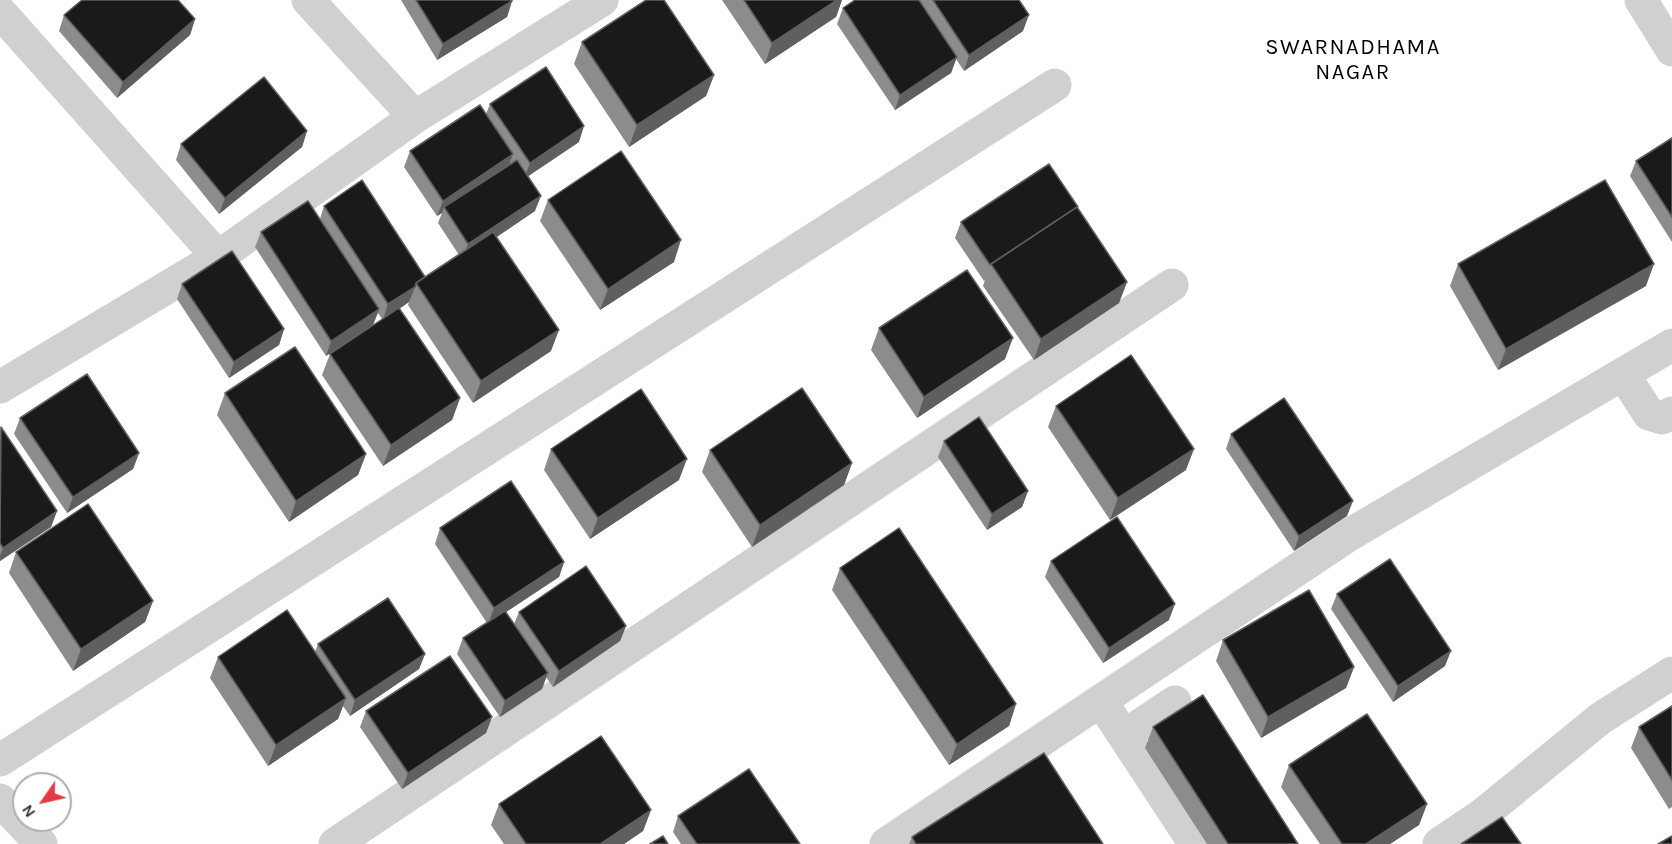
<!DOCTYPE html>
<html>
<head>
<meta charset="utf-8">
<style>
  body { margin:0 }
  #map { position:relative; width:1672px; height:844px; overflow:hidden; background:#fff; font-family:Karla,sans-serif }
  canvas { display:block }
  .north { position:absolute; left:12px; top:772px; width:60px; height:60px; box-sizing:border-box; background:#fff; border:2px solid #adadad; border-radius:50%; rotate:236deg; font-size:16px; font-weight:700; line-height:24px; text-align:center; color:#333 }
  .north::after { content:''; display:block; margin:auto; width:21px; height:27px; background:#e63946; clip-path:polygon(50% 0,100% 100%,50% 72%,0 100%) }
</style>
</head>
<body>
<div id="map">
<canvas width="1672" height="844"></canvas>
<div class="north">N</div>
</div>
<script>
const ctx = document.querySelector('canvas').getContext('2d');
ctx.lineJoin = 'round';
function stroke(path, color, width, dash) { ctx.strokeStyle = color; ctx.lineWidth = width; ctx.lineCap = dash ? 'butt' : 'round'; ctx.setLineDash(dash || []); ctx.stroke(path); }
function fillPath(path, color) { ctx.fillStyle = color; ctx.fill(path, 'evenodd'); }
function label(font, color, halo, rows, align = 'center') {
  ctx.font = font + ' Karla,sans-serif'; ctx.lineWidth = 6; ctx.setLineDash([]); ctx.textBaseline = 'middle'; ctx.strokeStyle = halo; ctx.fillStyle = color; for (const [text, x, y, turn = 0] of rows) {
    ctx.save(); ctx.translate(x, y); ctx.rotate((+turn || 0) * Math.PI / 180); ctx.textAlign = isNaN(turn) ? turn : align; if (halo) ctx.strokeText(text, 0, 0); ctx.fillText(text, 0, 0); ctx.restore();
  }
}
const minor = new Path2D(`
  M308 0 415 117
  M1641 0 1672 50
  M0 12 218 257
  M1623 374 1649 414 1662 418 1672 413
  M0 387 218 257 415 117 602 0
  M1101 701 1195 844
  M1124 736 1175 702
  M0 760 1055 85
  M0 800 41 844
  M335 844 1172 285
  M886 844 1349 535 1672 345
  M1439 844 1482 815 1601 718 1672 673`);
const wall = new Path2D(`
  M401 0H512V1L507 17 437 60Z
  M722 0H842L836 17 765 64Z
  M855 0H1019L1023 31 964 71 956 59 951 73 895 110 837 24 843 8Z
  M64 15 195 19 190 35 117 98 59 31Z
  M582 42 714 75 706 96 629 147 574 64Z
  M490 104 579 142 528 176 535 211 497 237 551 351 473 403 408 305 409 302 399 309 460 398 452 420 383 466 322 375 330 354 382 319 378 313 373 325 326 356 255 247 261 232 320 219 324 206 425 277 459 255 438 223 442 213 437 216 404 167 410 151 486 114Z
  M307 131 302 147 219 214 176 160 181 144Z
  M1672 138V242L1630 176 1636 161Z
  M548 200 674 262 600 310 540 221Z
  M1077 208 1127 282 1119 303 1034 360 983 286 985 280 984 281 955 238 961 222Z
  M1458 264 1646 286 1498 370 1450 286Z
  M182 284 284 329 279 345 229 378 177 299Z
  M879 328 1005 359 917 418 871 350Z
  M225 393 366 454 358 475 289 522 217 415Z
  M1056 406 1186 470 1110 520 1048 427Z
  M20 418 139 453 133 469 67 513 14 434Z
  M0 428 57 511 51 527 0 561Z
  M1231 434 1347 516 1294 551 1226 449Z
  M944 441 1028 491 1022 507 987 530 938 457Z
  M551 449 679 480 590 539 544 470Z
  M710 450 852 463 844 485 752 547 702 472Z
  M440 528 564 562 559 577 506 612 514 624 519 612 626 626 620 641 553 687 546 677 542 689 500 717 457 654 463 638 487 623 435 544Z
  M16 552 153 601 145 622 73 671 9 573Z
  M1051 561 1169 620 1103 663 1045 577Z
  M840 568 1016 704 1009 726 949 765 832 590Z
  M1337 594 1445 666 1393 702 1331 609Z
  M1223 640 1354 667 1346 688 1261 738 1216 661Z
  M318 644 425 654 419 669 350 716 343 706 338 719 268 766 210 678 218 657 315 652Z
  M1672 706V807L1669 809 1631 748 1639 727Z
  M366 711 492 717 486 733 402 789 360 727Z
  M1153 727 1298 844H1207L1145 748Z
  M1289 765 1427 804 1419 825 1390 844H1320L1281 787Z
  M499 804 651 810 643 831 624 844H504L491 825Z
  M678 816 800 844H681L673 832Z
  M912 837 1103 844H909Z`);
const shadedWall = new Path2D(`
  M837 0H842L836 17 765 64 772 43Z
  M512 1 507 17 437 60 443 44Z
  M1029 15 1023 31 964 71 969 55Z
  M195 19 190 35 117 98 123 82Z
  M957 57 951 73 895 110 900 95Z
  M714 75 706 96 629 147 637 125Z
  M584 126 579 142 524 179 530 163Z
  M307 131 302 147 219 214 225 198Z
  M513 154 507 170 444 207 442 213 437 216 443 201Z
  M541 196 535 211 462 260 468 244Z
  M681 240 674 262 600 310 608 289Z
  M1654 264 1646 286 1498 370 1506 349Z
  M1127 282 1119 303 1034 360 1041 339Z
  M415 287 409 302 383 320 388 304Z
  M379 309 373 325 326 356 331 341Z
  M284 329 279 345 229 378 234 362Z
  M559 330 551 351 473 403 481 381Z
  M1013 338 1005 359 917 418 924 397Z
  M460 398 452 420 383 466 391 445Z
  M1194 449 1186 470 1110 520 1118 498Z
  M139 453 133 469 67 513 73 497Z
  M366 454 358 475 289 522 296 501Z
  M687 459 679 480 590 539 598 518Z
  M852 463 844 485 752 547 760 525Z
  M1028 491 1022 507 987 530 992 514Z
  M1353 501 1347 516 1294 551 1299 536Z
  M57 511 51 527 0 561V556L3 548Z
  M564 562 559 577 488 624 494 608Z
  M153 601 145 622 73 671 81 649Z
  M1175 604 1169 620 1103 663 1109 648Z
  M626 626 620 641 553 687 559 671Z
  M1451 651 1445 666 1393 702 1398 686Z
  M425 654 419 669 350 716 355 700Z
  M1354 667 1346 688 1261 738 1268 717Z
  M548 673 542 689 500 717 505 701Z
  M346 698 338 719 268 766 276 745Z
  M1016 704 1009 726 949 765 957 744Z
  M492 717 486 733 402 789 408 773Z
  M1427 804 1419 825 1390 844H1366Z
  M651 810 643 831 624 844H600Z`);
const building = new Path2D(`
  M82 0H178L195 19 123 82 64 15Z
  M416 0H512V1L443 44Z
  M646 0H664L714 75 637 125 582 42Z
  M744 0H837L772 43Z
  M855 0H919L957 57 900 95 843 8Z
  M933 0H1019L1029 15 969 55Z
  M546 67 584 126 530 163 490 104Z
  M264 77 307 131 225 198 181 144Z
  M480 105 513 154 443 201 410 151Z
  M1672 138V217L1636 161Z
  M621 151 681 240 608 289 548 200Z
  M517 160 541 196 468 244 444 207Z
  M1049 164 1078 207H1077L990 265 961 222Z
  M362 180 425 277 416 283 415 287 388 304 324 206Z
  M1605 180 1654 264 1506 349 1458 264Z
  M308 201 379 309 331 341 261 232Z
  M1077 207 1127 282 1041 339 991 264Z
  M493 232 559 330 481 381 416 283Z
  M232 251 284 329 234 362 182 284Z
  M967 270 1013 338 924 397 879 328Z
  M399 308 460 398 391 445 330 354Z
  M295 347 366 454 296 501 225 393Z
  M1131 355 1194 449 1118 498 1056 406Z
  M87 374 139 453 73 497 20 418Z
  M802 388 852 463 760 525 710 450Z
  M641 389 687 459 598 518 551 449Z
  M1284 398 1353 501 1299 536 1231 434Z
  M979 417 1028 491 992 514 944 441Z
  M1 427 57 511 3 548 0 543Z
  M511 481 564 562 494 608 440 528Z
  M88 504 153 601 81 649 16 552Z
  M1117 517 1175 604 1109 648 1051 561Z
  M899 528 1016 704 957 744 840 568Z
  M1390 559 1451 651 1398 686 1337 594Z
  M586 566 626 626 559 671 519 612Z
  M1309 590 1354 667 1268 717 1223 640Z
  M388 598 425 654 355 700 318 644Z
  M287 610 346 698 276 745 218 657Z
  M505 611 548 673 505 701 463 638Z
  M450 656 492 717 408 773 366 711Z
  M1203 695 1298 844H1228L1153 727Z
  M1672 706V780L1639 727Z
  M1367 714 1427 804 1366 844H1342L1289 765Z
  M601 736 651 810 600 844H526L499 804Z
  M1044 753 1103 844H916L912 837Z
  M749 769 800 844H697L678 816Z
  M1502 817 1521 844H1461Z
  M663 836 668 844H650Z
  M1672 836V844H1658Z`);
const neighbourhoodNames = [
  ["SWARNADHAMA",1353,48],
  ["NAGAR",1353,73]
];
stroke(minor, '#d0d0d0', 33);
fillPath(wall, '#8c8c8c');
fillPath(shadedWall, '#5f5f5f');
fillPath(building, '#1a1a1a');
stroke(building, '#5f5f5f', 1.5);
ctx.letterSpacing = '1.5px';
label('22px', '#000', '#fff', neighbourhoodNames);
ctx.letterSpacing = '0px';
</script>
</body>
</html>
